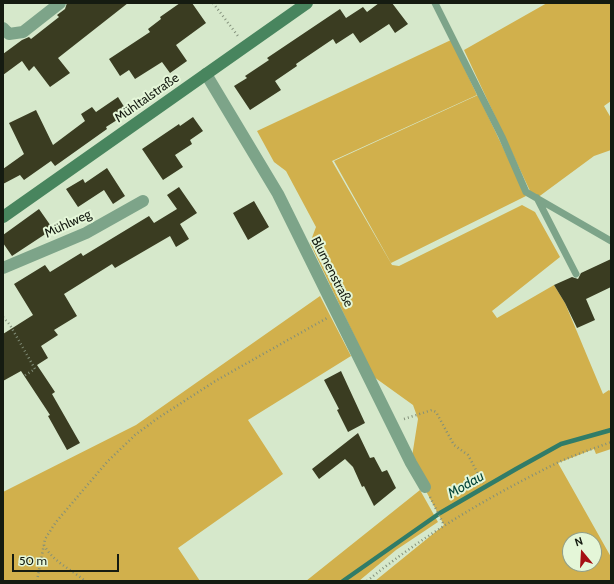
<!DOCTYPE html>
<html>
<head>
<meta charset="utf-8">
<style>
  body { margin:0 }
  #map { position:relative; width:614px; height:584px; overflow:hidden; background:#d6e8cb; font-family:Cabin,sans-serif }
  canvas { display:block }
  .frame { position:absolute; inset:0; border:4px solid #151b11; pointer-events:none }
  .north { position:absolute; left:562px; top:532px; width:40px; height:40px; box-sizing:border-box; background:#e4f6d8; border:1px solid #919e88; border-radius:50%; rotate:342deg; font-size:11px; font-weight:700; line-height:16px; text-align:center; color:#151b11 }
  .north::after { content:''; display:block; margin:auto; width:14px; height:18px; background:#a50f13; clip-path:polygon(50% 0,100% 100%,50% 72%,0 100%) }
  .scale { position:absolute; left:12px; top:554px; width:107px; height:18px; box-sizing:border-box; border:2px solid #151b11; border-top:0; padding-left:5px; font-size:12px; line-height:14px; white-space:nowrap; color:#151b11; -webkit-text-stroke:3px #e4f6d8; paint-order:stroke }
</style>
</head>
<body>
<div id="map">
<canvas width="614" height="584"></canvas>
<div class="frame"></div>
<div class="north">N</div>
<div class="scale">50 m</div>
</div>
<script>
const ctx = document.querySelector('canvas').getContext('2d');
ctx.lineJoin = 'round';
function fillPath(path, color) { ctx.fillStyle = color; ctx.fill(path, 'evenodd'); }
function stroke(path, color, width, dash) { ctx.strokeStyle = color; ctx.lineWidth = width; ctx.lineCap = dash ? 'butt' : 'round'; ctx.setLineDash(dash || []); ctx.stroke(path); }
function label(font, color, halo, rows, align = 'center') {
  ctx.font = font + ' Cabin,sans-serif'; ctx.lineWidth = 4; ctx.setLineDash([]); ctx.textBaseline = 'middle'; ctx.strokeStyle = halo; ctx.fillStyle = color; for (const [text, x, y, turn = 0] of rows) {
    ctx.save(); ctx.translate(x, y); ctx.rotate((+turn || 0) * Math.PI / 180); ctx.textAlign = isNaN(turn) ? turn : align; if (halo) ctx.strokeText(text, 0, 0); ctx.fillText(text, 0, 0); ctx.restore();
  }
}
const green = new Path2D(`
  M547 3H611V101L604 106 611 118V150L594 156 537 198 530 191 464 50Z
  M451 40 477 95 332 161 392 265 399 266 522 205 535 212 560 257 492 311 497 318 554 285 565 303 603 394 609 390 611 392V449L596 454 594 449 558 463 611 557V581H375L444 525 411 463 418 419 413 405 374 377 310 243 316 227 286 171 274 162 257 131ZM570 540H594V564H570Z
  M478 95 526 196 391 263 334 161Z
  M320 296 351 356 248 420 283 474 178 548 200 581H3V492L136 425Z
  M420 490 438 522 396 550 359 581H306Z`);
const stream = new Path2D(`
  M343 581 440 513 516 469 561 444 611 430`);
const building = new Path2D(`
  M67 3H128L58 58 70 73 50 87 34 66 29 71 22 61 3 75V54L22 40 29 37 31 39 59 17 57 15 65 9Z
  M180 3H192L206 23 176 45 187 61 170 73 162 62 135 79 129 70 120 76 109 59 150 32 148 29 161 19 160 17Z
  M379 3H392L408 24 395 33 389 24 360 43 353 33 336 44 333 39 296 64 297 66 275 81 281 90 250 110 234 86 247 78 245 76 269 60 267 58 340 9 346 18 363 7 367 12Z
  M118 97 128 113 106 127 107 129 55 166 51 161 24 180 20 175 3 184V169L24 154 9 123 36 110 53 145 85 121 81 114 92 107 96 112Z
  M193 117 203 131 190 140 192 144 175 155 183 167 163 180 142 149 179 124 180 126Z
  M107 168 125 196 113 204 104 190 78 207 66 189 83 179 85 183Z
  M179 187 197 213 180 224 189 239 176 247 170 236 115 268 112 264 64 294 77 316 54 330 58 335 41 346 48 358 37 365 55 392 52 394 80 443 67 450 48 416 50 415 21 371 3 381V334L33 315 14 284 45 265 50 272 81 253 83 256 149 216 154 223 177 209 167 195Z
  M254 201 269 227 248 240 233 213Z
  M39 209 53 229 12 256 3 243V235Z
  M611 259V287L586 299 595 320 577 328 565 303 554 285 572 277 578 279 581 273Z
  M341 371 365 423 348 432 337 410 339 409 324 380Z
  M358 433 370 458 374 457 382 472 387 470 396 488 374 506 364 486 362 487 353 467 345 459 319 479 312 469Z`);
const path = new Path2D(`
  M213 3 238 36
  M3 317 10 325 35 369 24 376
  M404 419 432 410 436 412 454 445 468 455 483 483
  M430 497 444 525
  M44 545C53 562 71 569 85 581
  M37 581 45 539 56 522 107 462 135 435 158 418 217 380 327 318
  M367 581C425 534 490 496 557 463 574 455 593 449 611 442`);
const lane = new Path2D(`
  M435 3 502 137 526 192 611 241
  M537 198 576 274`);
const street = new Path2D(`
  M3 28 9 34 23 32 60 3
  M206 74 278 194 411 463 425 487
  M3 268 86 233 143 201`);
const secondary = new Path2D(`
  M3 217 307 3`);
const streetNames = [
  ["Mühltalstraße",147,98,-35],
  ["Mühlweg",68,224,-25],
  ["Blumenstraße",332,272,63]
];
const waterNames = [
  ["Modau",466,485,-30]
];
fillPath(green, '#d1b04c');
stroke(stream, '#307c68', 4.5);
fillPath(building, '#3a3c21');
stroke(path, '#828f7a', 2.5, [1, 3]);
stroke(lane, '#7da489', 7);
stroke(street, '#7da489', 12);
stroke(secondary, '#48855e', 12);
label('13px', '#151b11', '#e4f6d8', streetNames);
label('italic 14px', '#06463a', '#e4f6d8', waterNames);
</script>
</body>
</html>
